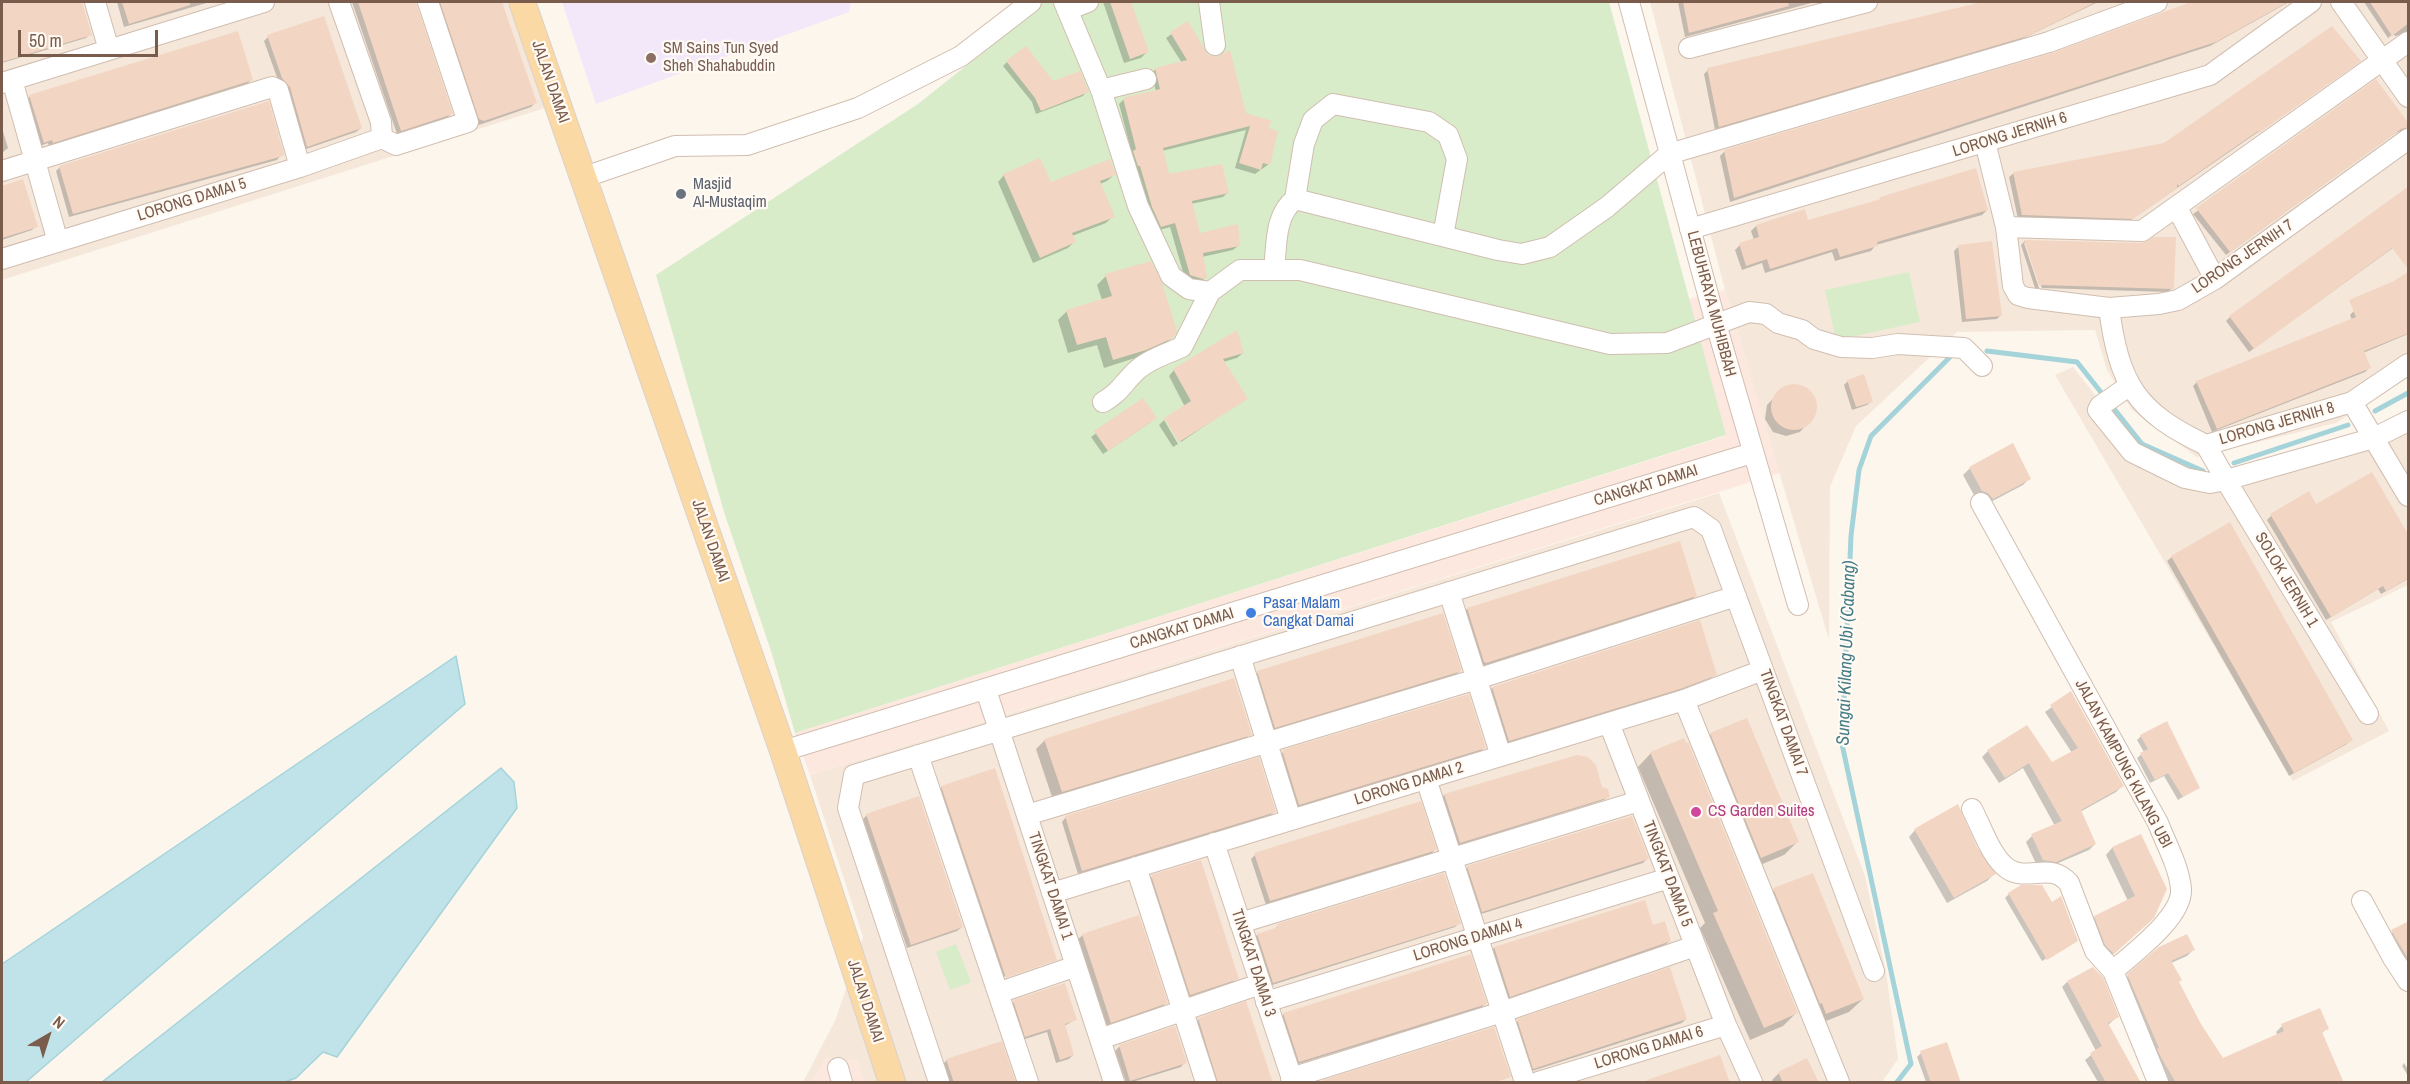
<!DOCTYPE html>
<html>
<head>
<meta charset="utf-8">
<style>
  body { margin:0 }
  #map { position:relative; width:2410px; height:1084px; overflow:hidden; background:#fdf6ec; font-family:"Archivo Narrow",sans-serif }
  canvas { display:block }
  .frame { position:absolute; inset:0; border:3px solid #7a5c4d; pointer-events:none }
  .north { position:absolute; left:18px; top:1006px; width:60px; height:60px; -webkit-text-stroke:4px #fffaf3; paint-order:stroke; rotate:39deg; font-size:16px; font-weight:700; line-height:24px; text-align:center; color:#7a5c4d }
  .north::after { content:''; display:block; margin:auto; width:21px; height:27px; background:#7a5c4d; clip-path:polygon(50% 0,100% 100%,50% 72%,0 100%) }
  .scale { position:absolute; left:18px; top:30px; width:140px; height:27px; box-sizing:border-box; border:3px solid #7a5c4d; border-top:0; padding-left:8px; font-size:18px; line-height:21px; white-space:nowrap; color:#7a5c4d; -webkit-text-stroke:4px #fffaf3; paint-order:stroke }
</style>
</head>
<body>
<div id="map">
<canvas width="2410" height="1084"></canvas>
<div class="frame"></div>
<div class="north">N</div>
<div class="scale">50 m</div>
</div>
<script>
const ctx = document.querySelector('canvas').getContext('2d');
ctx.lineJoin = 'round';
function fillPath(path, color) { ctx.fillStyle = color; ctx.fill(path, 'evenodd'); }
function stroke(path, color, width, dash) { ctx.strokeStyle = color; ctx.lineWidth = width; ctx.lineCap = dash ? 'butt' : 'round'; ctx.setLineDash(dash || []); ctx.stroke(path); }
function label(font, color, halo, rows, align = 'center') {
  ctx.font = font + ' "Archivo Narrow",sans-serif'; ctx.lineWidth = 4.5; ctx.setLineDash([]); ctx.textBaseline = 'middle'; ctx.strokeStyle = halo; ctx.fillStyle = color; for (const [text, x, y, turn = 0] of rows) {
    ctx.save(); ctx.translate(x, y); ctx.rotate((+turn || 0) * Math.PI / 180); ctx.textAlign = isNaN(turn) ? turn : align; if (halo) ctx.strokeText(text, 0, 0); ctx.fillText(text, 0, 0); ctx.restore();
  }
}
const residential = new Path2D(`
  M2 2H507L545 108 2 280Z
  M1650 2H2408V376L2336 423 2197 457 2132 410 2107 370 2095 330 1957 332 1856 426 1830 487 1829 640 1725 290Z
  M2073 367 2138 449 2212 478 2379 426 2408 410V585L2331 622 2389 731 2293 781 2055 375Z
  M1719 493 1865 876 1886 972 1898 1059 1882 1082H803L836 1019 863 937 810 775Z`);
const commercial = new Path2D(`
  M1725 290 1780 473 810 775 795 733 1725 436 1689 299Z
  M826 1058 858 1061 865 1082H811Z`);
const education = new Path2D(`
  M562 2H851L849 12 596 104Z`);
const green = new Path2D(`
  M1039 2H1609L1726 435 795 733 772 654 724 512 656 275 918 104 987 49Z
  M1909 272 1920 322 1836 340 1825 290Z
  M956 944 971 982 950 990 936 952Z`);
const water = new Path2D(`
  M456 656 465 704 26 1082H2V964Z
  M501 768 514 782 517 808 337 1057 323 1052 296 1078 285 1082H102Z`);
const shadow = new Path2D(`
  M2 2H80L90 34 86 38 2 63Z
  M117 2H210L124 27Z
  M352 2H415L451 114 447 118 397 134Z
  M435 2H501L535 103 531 107 479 125 476 123Z
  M1103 2H1130L1147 52 1141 58 1124 63Z
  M1678 2H1815L1685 37Z
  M1985 2H2098L2022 39 1715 130 1704 74 1708 70Z
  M2193 2H2289L2210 46 1730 202 1720 156 1724 152 2053 55Z
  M2364 2H2408V36L2402 34 2395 36 2393 34 2388 38Z
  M1187 23 1244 114 1266 129 1269 164 1255 174 1235 168 1246 130 1162 151 1168 176 1227 193 1223 197 1191 204 1199 235 1238 246 1233 250 1202 257 1205 278 1201 282 1185 279 1170 227 1156 231 1129 157 1132 154 1119 104 1124 99 1156 91 1151 74 1156 69 1182 63 1166 38Z
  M268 37 361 128 356 132 303 150 264 41Z
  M1007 62 1053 83 1087 91 1083 96 1036 114 1032 102 1003 66Z
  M2355 65 2128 222 2018 219 2009 177 2014 173 2164 144Z
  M251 80 247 84 49 146 48 143 40 146 26 101 30 96Z
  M2376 81 2408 126 2404 130 2395 133 2226 255 2193 214Z
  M2 128 8 148 2 153Z
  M282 154 277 160 69 217 56 171 60 167Z
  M1004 175 1050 184 1114 175 1107 181 1100 184 1113 216 1106 223 1072 236 1074 242 1068 248 1033 263 998 182Z
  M22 181 36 226 32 230 2 240V188Z
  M1881 198 1987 210 1982 215 1876 245 1871 251 1835 261 1832 252 1765 273 1762 263 1742 270 1735 250 1740 245 1754 240 1751 231 1756 226 1807 222 1878 202Z
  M2408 237 2249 352 2226 321 2230 317Z
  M2025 241 2172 288 2168 292 2042 288 2027 243H2024L2039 288H2035L2021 245Z
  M1958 247 2001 315 1997 319 1962 322 1954 251Z
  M2408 273V334L2363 353 2369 368 2365 372 2212 432 2193 386 2197 382 2352 320 2350 315 2354 311Z
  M1106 276 1172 337 1163 346 1135 358 1104 368 1097 345 1068 353 1058 320 1067 311 1102 300 1097 285Z
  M1243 353 1237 358 1223 362 1246 398 1181 442 1166 419 1185 407 1169 376 1174 370Z
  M1848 381 1872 401 1867 405 1852 410 1844 385Z
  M1791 385 1805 388 1810 392 1816 405 1812 419 1807 424 1800 432 1786 436 1773 432 1765 419 1767 405 1784 387Z
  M1143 400 1151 422 1103 454 1091 437Z
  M1164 420 1178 444 1173 447 1159 425Z
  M1970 468 2030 478 2023 485 1985 505 1975 497 1963 475Z
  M2315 506 2408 539V579L2381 594 2378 589 2326 620 2267 520 2271 516Z
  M2172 557 2351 739 2347 744 2289 776 2167 561Z
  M1696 595 1692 600 1481 667 1463 613 1467 609Z
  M1460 671 1456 675 1271 731 1254 677 1258 672Z
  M1715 674 1711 678 1675 692 1505 744 1488 692 1492 688Z
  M2071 693 2122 786 2116 792 2080 812 2095 844 2089 850 2049 867 2037 866 2026 842 2032 836 2055 826 2023 768 1999 783 1982 757 1988 751 2051 764 2072 753 2045 712Z
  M1250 734 1241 743 1053 800 1036 749 1045 740Z
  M1711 734 1797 842 1784 855 1748 870 1698 747Z
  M2141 736 2198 787 2178 800 2164 776 2150 783 2137 758 2144 752 2137 740Z
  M1484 748 1480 752 1295 808 1279 756 1283 752Z
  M1651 753 1796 1013 1783 1026 1750 1040 1700 928 1705 923 1638 767Z
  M1577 756 1608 796 1604 800 1456 846 1440 800 1444 795Z
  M942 787 1055 959 1053 962V960L1000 978 938 791Z
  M1274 812 1270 816 1078 874 1062 822 1066 817Z
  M867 815 962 927 957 931 907 948 863 819Z
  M1915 830 1976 848 1994 874 1987 881 1947 903 1909 837Z
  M2140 836 2145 924 2107 960 2089 924 2095 917 2128 901 2106 855 2112 848Z
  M1435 850 1431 854 1266 905 1251 859 1255 855Z
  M1647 859 1643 863 1478 915 1464 872 1468 867Z
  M1152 877 1237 978 1233 982 1186 998 1148 881Z
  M1774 890 1863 999 1849 1012 1813 1026 1761 903Z
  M2009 894 2051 904 2077 941 2042 961 2005 898Z
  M1644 902 1652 927 1670 941 1665 945 1506 1000 1490 952 1494 948Z
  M1459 923 1455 927 1269 986 1253 939 1257 935 1273 930 1278 926Z
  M2408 923V969L2388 935Z
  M1083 935 1166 1003 1162 1007 1107 1026 1078 939Z
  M2193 950 2187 956 2171 963 2178 983 2200 1025 2223 1060 2278 1036 2276 1032 2282 1026 2327 1028 2321 1034 2296 1082H2166L2122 982 2128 976Z
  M2067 982 2117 1017 2108 1025 2140 1082H2098L2085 1060 2096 1051 2062 987Z
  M1014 1002 1075 1020 1064 1026 1073 1055 1069 1059 1056 1063 1047 1032 1022 1040 1010 1006Z
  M1485 1004 1481 1008 1295 1065 1279 1018 1284 1014Z
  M1199 1019 1272 1082H1214L1194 1024Z
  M1686 1019 1682 1023 1529 1072 1514 1025 1518 1021Z
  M1174 1028 1185 1062 1181 1067 1132 1082H1126L1115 1051 1119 1047Z
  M1921 1053 1959 1082H1926L1917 1057Z
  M947 1060 1014 1082H949L943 1064Z
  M2404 1063 2408 1069V1076L2402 1066Z
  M1779 1073 1817 1082H1774L1772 1080Z`);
const stream = new Path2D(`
  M1987 351 2077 362 2142 444 2203 471
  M2375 411 2408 393
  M2234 463 2348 425
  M1897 1082 1911 1064 1842 744 1851 536 1859 470 1871 436 1951 356`);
const building = new Path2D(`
  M2 2H82L92 35 2 62Z
  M122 2H190V5L129 24Z
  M358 2H416L453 114 401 131Z
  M440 2H502L537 103 484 121 479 119Z
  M1110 2H1131L1149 52 1130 59Z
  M1683 2H1788L1789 6 1689 33Z
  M1982 2H2096L2028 36 1719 127 1707 68Z
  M2191 2H2288L2216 42 1734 198 1724 150 2052 53Z
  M2370 2H2409V23L2392 36Z
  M324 16 362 128 307 147 290 87 282 78 267 35Z
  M1188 21 1208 55 1217 57 1230 50 1246 113 1272 121 1268 128 1278 131 1270 165 1263 163 1261 170 1239 163 1250 126 1163 148 1169 174 1222 164 1229 193 1192 201 1200 233 1238 224 1240 246 1203 253 1207 278 1203 279 1190 275 1175 223 1161 227 1152 207 1140 166H1138L1133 151 1136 149 1123 98 1160 89 1155 68 1187 60 1170 32Z
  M2332 26 2361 61 2259 133 2258 131 2179 186 2177 184V188L2133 219 2022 215 2013 172 2164 143Z
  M238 31 253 80 53 143 52 140 44 143 29 95Z
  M1026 46 1053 81 1080 71 1089 92 1041 111 1035 98 1006 61Z
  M2376 79 2409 124V127L2401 129 2230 252 2196 208Z
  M269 101 284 154 283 156 73 214 59 166Z
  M1040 158 1051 182 1110 159 1116 175 1100 181 1115 217 1072 233 1076 242 1040 258 1003 174Z
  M1976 168 1988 210 1877 242 1878 246 1840 257 1837 248 1770 269 1767 259 1746 266 1739 243 1759 237 1756 225 1805 209 1808 220 1881 199 1880 197Z
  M23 179 38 227 2 238V186Z
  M2409 186V270L2392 248 2254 349 2229 316Z
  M2154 237H2176L2174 289 2039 285 2024 240 2142 243Z
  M1992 241 2002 316 1966 319 1958 245Z
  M1151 261 1162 283 1177 331 1173 338 1146 350 1113 360 1106 337 1077 345 1066 310 1112 296 1105 274Z
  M2409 271V333L2364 351 2371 368 2217 429 2196 381 2356 317 2349 300 2394 281Z
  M1237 330 1244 353 1223 359 1248 399 1179 442 1164 418 1191 401 1173 369Z
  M1864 374 1873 402 1856 407 1847 380Z
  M1771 407a23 23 0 1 1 46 0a23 23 0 1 1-46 0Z
  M1143 398 1157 418 1108 451 1094 431Z
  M2013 443 2031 479 1993 499 1988 493 1982 491 1969 467Z
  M2372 472 2409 536V578L2386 591 2383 586 2331 617 2270 514 2309 491 2316 504Z
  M2230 522 2353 740 2294 773 2171 556Z
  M1680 541 1697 596 1486 663 1484 662 1467 608Z
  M1443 613 1462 671 1275 728 1257 671Z
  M1700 620 1717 675 1680 689 1509 741 1492 687Z
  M1234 678 1252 735 1062 792 1044 739Z
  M2071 691 2124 786 2081 810 2096 844 2056 862 2043 860 2031 834 2062 821 2029 763 2005 778 1987 750 2027 725 2052 762 2078 748 2050 705Z
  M1469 694 1486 748 1299 805 1282 750Z
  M1747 718 1799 842 1761 858 1710 733Z
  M2167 721 2200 788 2183 797 2168 773 2155 780 2140 753 2148 749 2140 735Z
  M1684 738 1686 743 1688 742 1798 1013 1764 1028 1713 913 1718 911 1650 752Z
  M1577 755 1588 757 1596 765 1602 787 1608 789 1610 797 1460 843 1444 794Z
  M1259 757 1276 812 1082 871 1065 816Z
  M995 768 1057 960 1006 978 941 786Z
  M919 796 963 927 911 945 866 814Z
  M1421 801 1437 850 1270 901 1254 853Z
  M1958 804 1977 847 1996 874 1954 898 1914 829Z
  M1632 816 1649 859 1482 912 1467 866Z
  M2141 834 2167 889 2154 918 2114 954 2105 945 2094 916 2135 896 2112 847Z
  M1201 860 1239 979 1190 995 1151 875Z
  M1444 873 1461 924 1273 983 1257 934 1278 927 1277 924Z
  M1813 873 1864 999 1826 1014 1822 1003 1820 1004 1773 888Z
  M2021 885H2042L2052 902 2061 896 2078 941 2047 960 2008 893Z
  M1645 900 1653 925 1665 921 1671 941 1510 997 1494 947Z
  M1139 915 1168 1003 1111 1023 1082 934Z
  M2409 921V960L2391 930Z
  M2187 934 2195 950 2171 961 2182 980 2179 982 2201 1024 2223 1058 2284 1031 2281 1024 2320 1008 2329 1029 2322 1032 2344 1083H2176L2162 1059 2157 1049 2159 1048 2127 974 2159 947Z
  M1471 954 1487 1004 1299 1062 1283 1013Z
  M1670 967 1687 1019 1533 1069 1517 1019Z
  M2093 967 2103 977 2119 1017 2108 1023 2141 1083H2106L2090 1053 2102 1046 2067 981Z
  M1065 983 1077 1020 1065 1024 1074 1055 1060 1060 1050 1029 1025 1037 1013 1000Z
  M1246 1001 1273 1083H1218L1198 1018Z
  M1175 1026 1187 1063 1130 1081 1119 1045Z
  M1494 1027 1511 1077 1493 1083H1324L1323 1080Z
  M1002 1041 1016 1083H954L946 1059Z
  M1947 1042 1961 1083H1931L1920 1051Z
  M1720 1055 1730 1083H1647V1080Z
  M1807 1058 1819 1083H1783L1778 1072Z`);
const minor = new Path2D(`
  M95 2 109 50
  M339 2 381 122 382 138
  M1064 2 1101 90 1138 206 1171 276 1189 289 1210 292
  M1209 2 1215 45
  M1629 2 1716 324 1798 605
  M2341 2 2408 97
  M1067 10 1088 2
  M1689 48 1867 2
  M12 80 58 242
  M2 83 264 2
  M1101 90 1146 79
  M382 138 396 145 468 122 428 2
  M1985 142 2006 227 2013 286 2018 295 2028 298 2109 308 2159 304 2178 300 2215 279 2408 139
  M2 171 272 87 278 90 300 167
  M582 178 675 146 747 145 858 108 961 56 1031 2
  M1295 199 1304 144 1313 120 1333 104 1429 122 1448 135 1457 159 1443 236
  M2177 208 2215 279
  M2006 227 2142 231 2408 42
  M1690 229 2210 75 2311 2
  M2 259 300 167 382 138
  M1274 270C1277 245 1274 216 1295 199L1498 250 1522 254 1550 247 1607 207 1669 154 2049 42 2157 2
  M2109 308C2119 384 2136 412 2206 445L2352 402 2408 364
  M2129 386 2100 406 2098 410 2132 452 2185 478 2210 483 2226 480 2374 438 2408 421
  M1103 402C1119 393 1122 385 1135 372 1147 360 1166 354 1182 347L1210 292 1240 270H1300L1610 344 1667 343 1749 312 1766 314 1778 323 1802 330 1814 339 1841 347 1872 348 1898 344 1964 348 1982 366
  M2352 402 2408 496
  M2206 445 2230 487 2368 714
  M1981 503 2158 823C2166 844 2179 866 2181 889 2183 917 2132 954 2113 971L2158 1082
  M1449 592 1501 756
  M1240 656 1291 820
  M986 690 1114 1082
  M1684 700 1839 1082
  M1609 723 1726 1025 1752 1082
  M783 751 1752 453
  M918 755 1028 1082
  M1426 779 1525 1082
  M1972 809C1982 828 1991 857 2008 869 2028 882 2050 861 2069 883L2095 951 2113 971
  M1027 815 1477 679 1736 596
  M1214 843 1293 1082
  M1136 867 1206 1082
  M1052 893 1684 700 1763 670
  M2362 901 2393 958 2408 981
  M1240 923 1639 801
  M998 993 1076 966
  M1266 1002 1669 878
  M1100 1039 1260 984
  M838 1068 842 1082
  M1291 1078 1502 1012 1695 946
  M939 1082 848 808 854 775 1694 517 1711 529 1874 971
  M1538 1082 1726 1025`);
const major = new Path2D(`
  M522 2 783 751 892 1082`);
const markers = [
  [651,58,6,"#8d6e63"],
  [681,194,6,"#6b7280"],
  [1251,613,6,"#3f7fe0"],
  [1696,812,6,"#d1479c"]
];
const educationNames = [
  ["SM Sains Tun Syed",663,49],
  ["Sheh Shahabuddin",663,67]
];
const streetNames = [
  ["JALAN DAMAI",550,82,71],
  ["LORONG JERNIH 6",2010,135,-17],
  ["LORONG DAMAI 5",192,200,-17],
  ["LORONG JERNIH 7",2243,257,-34],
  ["LEBUHRAYA MUHIBBAH",1711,304,75],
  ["LORONG JERNIH 8",2277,424,-16],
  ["CANGKAT DAMAI",1646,486,-17],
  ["JALAN DAMAI",710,541,71],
  ["SOLOK JERNIH 1",2286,580,59],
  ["CANGKAT DAMAI",1182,629,-17],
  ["TINGKAT DAMAI 7",1783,723,70],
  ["JALAN KAMPUNG KILANG UBI",2123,764,62],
  ["LORONG DAMAI 2",1409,784,-17],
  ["TINGKAT DAMAI 5",1667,874,69],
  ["TINGKAT DAMAI 1",1050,886,72],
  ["LORONG DAMAI 4",1468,940,-17],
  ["TINGKAT DAMAI 3",1253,963,72],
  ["JALAN DAMAI",865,1001,72],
  ["LORONG DAMAI 6",1649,1048,-17]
];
const worshipNames = [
  ["Masjid",693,185],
  ["Al-Mustaqim",693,203]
];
const shopNames = [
  ["Pasar Malam",1263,604],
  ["Cangkat Damai",1263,622]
];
const hotelNames = [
  ["CS Garden Suites",1708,812]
];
const waterNames = [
  ["Sungai Kilang Ubi (Cabang)",1847,653,-88]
];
fillPath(residential, '#f5e8da');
fillPath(commercial, '#fde8e0');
fillPath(education, '#f3e8fa');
fillPath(green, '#d8ecc9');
fillPath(water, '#bfe3e8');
stroke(water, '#a5d3da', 1.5);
fillPath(shadow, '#0003');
stroke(stream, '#a5d3da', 5);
fillPath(building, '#f3d5c3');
stroke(minor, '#d1beb0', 22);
stroke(major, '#dad1cd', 28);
stroke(minor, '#fff', 20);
stroke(major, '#fbd9a5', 26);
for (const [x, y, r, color] of markers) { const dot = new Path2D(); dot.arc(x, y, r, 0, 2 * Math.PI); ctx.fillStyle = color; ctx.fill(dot); stroke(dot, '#fffaf3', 2); }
label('16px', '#785e54', '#fffaf3', educationNames, 'left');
label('16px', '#7a5c4d', '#fffaf3', streetNames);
label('16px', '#5b616d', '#fffaf3', worshipNames, 'left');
label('16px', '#366cbe', '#fffaf3', shopNames, 'left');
label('16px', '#b23c85', '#fffaf3', hotelNames, 'left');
label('italic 18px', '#437c86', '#fffaf3', waterNames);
</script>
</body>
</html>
